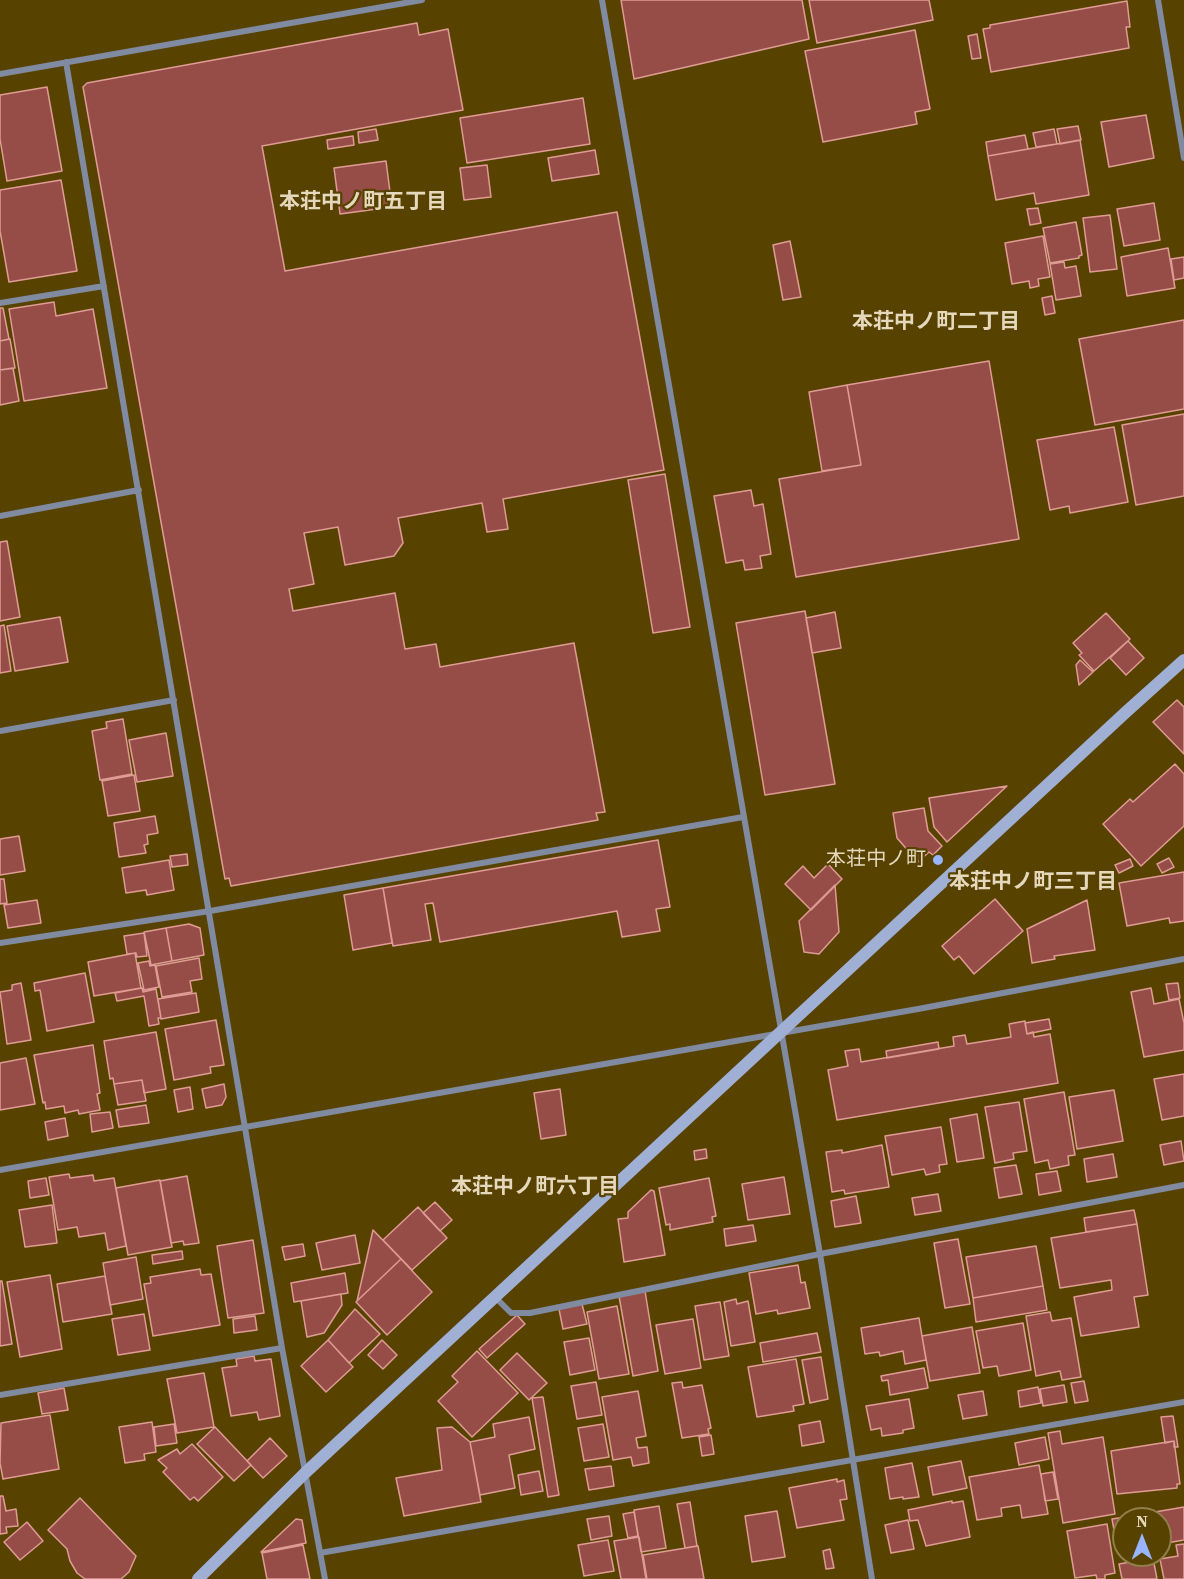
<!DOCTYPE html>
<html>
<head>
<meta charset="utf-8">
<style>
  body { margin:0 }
  #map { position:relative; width:1184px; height:1579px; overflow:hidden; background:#584200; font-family:"Source Serif 4",serif }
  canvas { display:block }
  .north { position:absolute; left:1112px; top:1507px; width:60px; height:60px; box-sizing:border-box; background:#584200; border:2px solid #907e4b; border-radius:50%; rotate:0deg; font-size:16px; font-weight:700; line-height:24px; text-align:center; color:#e5d8bc }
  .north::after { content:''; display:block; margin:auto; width:21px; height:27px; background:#98b6fd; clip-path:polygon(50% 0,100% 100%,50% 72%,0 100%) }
</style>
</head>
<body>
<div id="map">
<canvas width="1184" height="1579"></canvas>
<div class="north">N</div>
</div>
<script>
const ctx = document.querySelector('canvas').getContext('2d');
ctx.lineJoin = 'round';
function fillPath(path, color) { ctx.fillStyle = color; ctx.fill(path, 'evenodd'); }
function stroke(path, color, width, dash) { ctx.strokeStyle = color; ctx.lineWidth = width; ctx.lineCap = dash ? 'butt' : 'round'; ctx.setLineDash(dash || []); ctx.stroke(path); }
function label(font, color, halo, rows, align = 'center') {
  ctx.font = font + ' "Source Serif 4","Noto Sans JP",serif'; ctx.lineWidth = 4.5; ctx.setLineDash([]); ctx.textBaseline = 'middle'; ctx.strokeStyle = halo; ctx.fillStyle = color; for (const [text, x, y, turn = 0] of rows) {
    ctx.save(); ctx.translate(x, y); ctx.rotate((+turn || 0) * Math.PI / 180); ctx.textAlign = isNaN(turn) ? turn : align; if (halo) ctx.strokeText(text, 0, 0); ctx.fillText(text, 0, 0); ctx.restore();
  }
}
const building = new Path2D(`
  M621 0H802L809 39 634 79Z
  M809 0H929L933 20 817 43Z
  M1127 1 1130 27H1126L1129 48 991 72 983 29 990 28V25Z
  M417 23 419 35 448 29 463 110 262 146 285 271 617 212 664 470 503 499 508 529 487 532 482 503 398 518 403 543 394 556 345 565 338 527 304 533 314 584 289 589 293 611 395 593 405 649 436 644 440 667 574 643 605 812 596 813 598 820 231 886 229 878 225 879 83 87 87 83Z
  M915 30 930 109 915 112 917 124 823 142 805 51Z
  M977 34 981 58 972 59 968 36Z
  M47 87 62 171 7 181 0 139V95Z
  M583 98 590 144 467 163 460 118Z
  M1146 115 1154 158 1109 167 1101 122Z
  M1078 126 1081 140 1060 144 1057 129Z
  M376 129 378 140 359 143 358 132Z
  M1054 129 1057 144 1036 147 1033 133Z
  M1025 135 1028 149 988 156 986 142Z
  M353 136 354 145 328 149 327 140Z
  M1080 140 1089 195 1036 204 1034 193 996 200 988 156Z
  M595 150 599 174 552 181 548 158Z
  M386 161 392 207 340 214 334 168Z
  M487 165 491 197 464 200 460 168Z
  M61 180 77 271 9 282 0 231V190Z
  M1154 203 1160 240 1124 246 1117 209Z
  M1038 208 1041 223 1030 225 1027 209Z
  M1110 215 1117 269 1090 272 1083 218Z
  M1076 222 1082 255 1079 256V258L1050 263 1043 228Z
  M1043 236 1050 277 1038 279 1039 286 1030 288 1029 281 1012 284 1005 243Z
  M790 241 801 297 783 300 773 245Z
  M1168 248 1175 288 1127 296 1121 257Z
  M1184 257V278L1174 280 1171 259Z
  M1064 262 1065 268 1076 266 1081 296 1056 300 1050 264Z
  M1052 296 1055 313 1045 315 1042 298Z
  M54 302 56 316 93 309 107 388 24 401 9 309Z
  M0 308H3L9 339 0 341Z
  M1184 320V409L1095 425 1079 339Z
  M10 339 15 368 0 370V341Z
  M989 361 1019 539 796 577 779 479 861 465 847 385Z
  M13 368 19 401 0 405V370Z
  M847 385 861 465 822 471 809 392Z
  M1184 414V496L1136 505 1122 425Z
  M1114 427 1128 502 1070 513 1069 506 1050 510 1037 440Z
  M665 474 690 627 653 633 628 480Z
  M751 490 754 506 763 504 771 554 760 556 762 568 745 570 743 560 726 563 714 496Z
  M7 541 20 617 0 621V542Z
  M805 611 835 784 765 795 736 623Z
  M835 612 841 648 812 653 806 618Z
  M1106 613 1130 639 1094 671 1079 655 1082 653 1073 643Z
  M60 617 68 662 15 671 7 626Z
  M4 625 11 671 0 673V626Z
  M1128 641 1144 658 1126 675 1110 658Z
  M1080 660 1093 672 1079 685 1076 665Z
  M1177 700 1184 707V754L1153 722Z
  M123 719 132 774 100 780 92 731 107 728 106 722Z
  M166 733 173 776 137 782 129 740Z
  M1175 764 1184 774V826L1141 866 1103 824 1130 799 1133 802Z
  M134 775 140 811 108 816 102 781Z
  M1007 786 947 842 934 827 929 798Z
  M924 808 928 831 942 846 933 855 929 852 918 862 897 838 893 813Z
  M155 816 158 833 147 835 148 844 144 845 146 853 119 857 114 823Z
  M19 836 25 871 0 875V839Z
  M658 840 670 907 656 909 660 931 622 937 617 911 440 942 433 903 425 904 431 940 393 946 383 888Z
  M187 854 188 865 172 867 170 856Z
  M1169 858 1174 867 1162 873 1157 864Z
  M1130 859 1133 866 1119 873 1115 865Z
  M169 860 174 890 147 895 146 890 126 893 122 868Z
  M828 864 842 879 811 910 785 884 803 866 814 878Z
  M1184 872V921L1170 923 1169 918 1127 926 1119 883Z
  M0 879H4L7 903 0 904Z
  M835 885 839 932 819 954 804 952 799 921Z
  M383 888 392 943 353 950 344 895Z
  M995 899 1023 931 974 974 959 956 954 960 942 946Z
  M37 900 41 923 8 928 4 905Z
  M1087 900 1095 950 1054 956 1055 959 1032 963 1027 929Z
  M189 924 200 928 204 955 172 961 166 928Z
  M166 928 172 961 151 965 144 932Z
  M144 933 147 956 137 957 136 953 127 954 124 936Z
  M135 953 141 988 94 996 88 962Z
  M199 958 202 979 190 981 192 992 162 997 156 966Z
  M149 961 150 966 155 965 159 987 144 990 138 963Z
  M85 973 94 1022 47 1031 40 990 35 991 34 983Z
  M21 983 31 1040 7 1044 0 992 12 990V985Z
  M1178 983 1180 998 1169 1000 1166 984Z
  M142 988 143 992 156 989 161 1018H158L159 1024 149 1026 144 996 117 1001 115 993Z
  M1151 988 1154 1004 1179 999 1184 1023V1050L1144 1057 1131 992Z
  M196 993 199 1012 161 1019 158 999Z
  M1049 1019 1051 1029 1027 1034 1025 1023Z
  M216 1020 224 1065 210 1067 211 1073 174 1080 165 1029Z
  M1025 1021 1027 1034 1033 1032 1034 1037 1050 1034 1058 1083 837 1120 828 1070 848 1066 845 1051 859 1049 861 1062 954 1046 953 1037 965 1035 967 1044 1011 1037 1009 1024Z
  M156 1032 166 1089 144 1093 142 1080 114 1084 113 1078 110 1079 104 1041Z
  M938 1042 939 1049 887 1058 886 1051Z
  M93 1045 100 1093 97 1094 100 1110 79 1114 78 1110 65 1113 64 1106 46 1109 45 1102 43 1103 34 1055Z
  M26 1058 35 1104 0 1110V1063Z
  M1184 1074V1116L1162 1120 1154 1079Z
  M142 1080 146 1101 118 1105 114 1084Z
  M224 1084 226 1097 222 1105 206 1108 202 1089Z
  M190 1087 193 1109 178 1112 174 1090Z
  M560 1089 566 1135 541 1139 534 1093Z
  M1114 1090 1123 1141 1077 1149 1069 1097Z
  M1064 1092 1075 1155 1068 1156 1069 1165 1050 1169 1048 1160 1035 1163 1024 1099Z
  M1019 1102 1027 1151 1013 1153 1014 1159 995 1163 985 1107Z
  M146 1105 149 1123 119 1127 116 1110Z
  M110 1112 113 1128 92 1132 90 1114Z
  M977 1114 984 1158 957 1162 950 1119Z
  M65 1118 68 1136 48 1140 45 1122Z
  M941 1127 947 1164 939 1165 940 1172 926 1175 924 1169 892 1175 885 1136Z
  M1181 1141 1184 1161 1164 1165 1160 1145Z
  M882 1145 889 1187 845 1194 844 1190 832 1192 826 1152 842 1150V1153Z
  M706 1149 707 1158 695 1160 694 1151Z
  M1113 1154 1117 1177 1087 1182 1084 1159Z
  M1016 1165 1022 1194 999 1198 994 1168Z
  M1057 1171 1061 1191 1039 1195 1036 1174Z
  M69 1174 70 1178 93 1175 94 1181 114 1178 126 1246 108 1250 105 1233 79 1237 77 1227 58 1230 49 1177Z
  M187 1176 199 1243 184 1245 183 1241 171 1243 160 1181Z
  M784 1177 790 1214 748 1220 742 1184Z
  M46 1178 49 1195 30 1198 28 1181Z
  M709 1178 716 1216 712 1217 713 1222 670 1230V1224L666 1225 659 1188Z
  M160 1180 172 1247 128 1255 116 1188Z
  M651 1190 654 1191 665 1255 624 1262 618 1219 628 1218V1212Z
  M938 1194 941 1211 915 1215 912 1198Z
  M856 1196 861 1223 835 1227 831 1201Z
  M435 1202 452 1220 440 1231 423 1213Z
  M52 1205 57 1243 25 1247 19 1210Z
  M418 1207 447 1238 412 1270 383 1240Z
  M1134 1210 1137 1224 1086 1232 1084 1218Z
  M1137 1224 1148 1295 1134 1297 1139 1327 1081 1336 1074 1297 1112 1290 1111 1280 1060 1288 1051 1238Z
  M753 1225 756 1241 726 1246 724 1229Z
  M373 1230 401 1259 357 1301Z
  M355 1235 360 1263 322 1270 316 1243Z
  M958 1239 970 1304 945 1308 934 1243Z
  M253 1240 264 1313 228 1318 217 1246Z
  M303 1244 305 1256 285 1260 282 1247Z
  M1036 1246 1043 1286 973 1298 966 1257Z
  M182 1251 183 1259 153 1264 152 1255Z
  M136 1257 143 1299 110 1305 103 1263Z
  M401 1259 432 1292 387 1335 356 1302Z
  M798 1265 801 1283 805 1282 810 1308 778 1314 777 1310 756 1314 749 1273Z
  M200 1269 201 1275 211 1274 220 1325 153 1336 144 1284 151 1283 150 1277Z
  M345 1273 348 1293 294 1302 291 1283Z
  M50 1275 62 1349 20 1357 7 1282Z
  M105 1276 112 1314 63 1322 57 1284Z
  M0 1281H2L12 1344 0 1346Z
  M1043 1286 1047 1310 976 1322 973 1298Z
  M645 1291 658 1371 633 1376 619 1296Z
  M341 1294 342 1305 324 1333 307 1337 301 1301Z
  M736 1299 737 1304 748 1301 755 1342 731 1346 724 1302Z
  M720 1302 729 1356 704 1360 695 1306Z
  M582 1304 587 1324 563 1329 559 1309Z
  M617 1306 629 1374 599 1379 587 1312Z
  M355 1309 380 1334 349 1363 328 1340Z
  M1050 1312 1052 1321 1071 1318 1081 1377 1062 1380 1060 1371 1036 1376 1026 1316Z
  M144 1314 150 1350 118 1355 112 1319Z
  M517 1315 525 1324 487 1358 479 1349Z
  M255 1316 257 1330 234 1333 233 1319Z
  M919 1318 926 1360 905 1364 903 1351 880 1356 879 1352 865 1354 861 1328Z
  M693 1319 701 1368 665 1374 656 1325Z
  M1023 1323 1031 1370 999 1376 997 1366 983 1368 976 1331Z
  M972 1327 980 1373 930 1381 922 1336Z
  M817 1333 821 1352 763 1362 760 1343Z
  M589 1338 595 1370 570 1375 564 1342Z
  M328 1340 353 1367 326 1392 301 1366Z
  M382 1340 397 1355 383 1369 368 1355Z
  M477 1351 518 1393 472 1437 438 1401 458 1382 452 1376Z
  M517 1353 547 1383 529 1400 500 1370Z
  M254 1356 255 1361 271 1359 280 1416 259 1420 257 1412 231 1416 222 1368 237 1366 236 1359Z
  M821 1357 828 1399 810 1403 802 1360Z
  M796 1359 804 1404 793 1406 794 1411 757 1417 748 1367Z
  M924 1368 928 1388 890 1395 888 1380 882 1381 881 1376Z
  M204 1373 214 1427 177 1433 167 1379Z
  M1084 1381 1088 1401 1075 1403 1071 1383Z
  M596 1382 602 1415 577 1419 571 1386Z
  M682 1382 683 1388 702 1385 711 1428 708 1429 709 1434 682 1438 672 1383Z
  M1064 1385 1067 1402 1043 1406 1040 1389Z
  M1038 1387 1041 1403 1020 1407 1018 1391Z
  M64 1388 68 1410 42 1414 38 1393Z
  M638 1391 646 1436 636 1438 638 1448 647 1447 649 1463 633 1466 631 1457 613 1460 602 1397Z
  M983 1391 987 1415 963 1419 958 1395Z
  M543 1397 559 1495 548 1497 532 1398Z
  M909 1399 914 1428 903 1430V1433L882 1436 881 1428 871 1430 866 1406Z
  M50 1415 59 1469 3 1479 0 1463 1 1423Z
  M1173 1416 1178 1447H1174V1441L1165 1443 1161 1417Z
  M529 1417 535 1449 509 1455 515 1488 480 1495 470 1442 495 1437 493 1424Z
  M820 1421 824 1442 802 1446 799 1425Z
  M152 1422 156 1452 144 1454 145 1460 125 1463 119 1427Z
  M174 1424 177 1443 156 1446 154 1427Z
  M603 1424 609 1457 584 1461 578 1428Z
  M215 1427 251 1465 234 1481 197 1444Z
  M452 1427 470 1442 481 1502 404 1516 396 1478 442 1470 437 1428Z
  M1060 1431 1062 1444 1103 1437 1115 1514 1063 1523 1048 1433Z
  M711 1435 714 1454 702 1456 699 1437Z
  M1045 1437 1049 1459 1019 1465 1015 1443Z
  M270 1438 287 1456 263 1478 247 1461Z
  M1174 1441 1180 1484H1177V1488L1117 1494 1111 1451Z
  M192 1444 223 1477 198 1501 194 1497 190 1500 163 1472 167 1468 158 1460 177 1449 180 1454Z
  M961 1461 967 1488 933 1495 928 1467Z
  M912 1463 919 1497 903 1499V1497L890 1499 885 1468Z
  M1039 1465 1048 1514 1022 1518 1020 1505 1001 1508 1002 1516 977 1520 969 1477Z
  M611 1466 614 1486 589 1490 585 1469Z
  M539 1471 543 1491 521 1495 518 1475Z
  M1053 1472 1058 1499 1045 1501 1041 1474Z
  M837 1479V1482L844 1480 847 1499 840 1500 844 1520 797 1528 789 1488Z
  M0 1496H3L6 1511 16 1509 18 1526 6 1527 7 1533 0 1534Z
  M80 1498 136 1556 129 1572 121 1579H85L77 1573 70 1561 67 1549 48 1530Z
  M952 1501V1503L963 1501 970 1537 926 1546 918 1520 910 1521 908 1510Z
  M690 1502 697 1546 685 1548 677 1504Z
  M659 1506 666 1548 641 1552 634 1510Z
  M1184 1507V1540L1161 1544 1160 1519H1156L1155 1512Z
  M777 1511 785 1557 752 1562 745 1516Z
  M634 1512 638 1536 628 1538 623 1514Z
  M1152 1513 1153 1519H1124V1551L1118 1552 1112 1519Z
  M609 1516 612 1536 591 1540 587 1519Z
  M296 1519 302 1520 306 1543 261 1552Z
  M908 1520 914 1549 891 1553 885 1525Z
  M27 1522 43 1541 20 1560 4 1542Z
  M1107 1524 1115 1573 1105 1575V1579H1097L1096 1575 1075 1578 1067 1531Z
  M639 1537 646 1579H621L614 1541Z
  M608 1540 614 1571 584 1576 578 1545Z
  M1184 1544V1579H1164L1160 1559 1178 1556 1176 1545Z
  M303 1545 310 1579H267L262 1553Z
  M698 1546 704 1579H647L643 1555Z
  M830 1549 834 1568 826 1569 823 1551Z
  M1153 1558 1157 1579H1122L1119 1564Z`);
const street = new Path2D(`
  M602 0 820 1254 872 1579
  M1158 0 1184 158
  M66 62 282 1348 325 1579
  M0 74 422 0
  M0 303 104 286
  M0 516 139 490
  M0 731 174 700
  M0 943 210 911 743 817
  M0 1170 918 1009 1184 959
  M495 1297 511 1313H530L820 1254 1184 1185
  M0 1395 282 1348
  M320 1553 1184 1402`);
const secondary = new Path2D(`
  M198 1579 305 1473 1126 712 1184 660`);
const markers = [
  [938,860,6,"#98b6fd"]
];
const poiNames = [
  ["本荘中ノ町",926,860]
];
const neighbourhoodNames = [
  ["本荘中ノ町五丁目",363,203],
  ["本荘中ノ町二丁目",936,323],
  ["本荘中ノ町三丁目",1033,883],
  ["本荘中ノ町六丁目",535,1188]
];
fillPath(building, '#964d47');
stroke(building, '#df9c95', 1.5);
stroke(street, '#808aa1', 6);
stroke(secondary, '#a0afd4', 12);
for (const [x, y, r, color] of markers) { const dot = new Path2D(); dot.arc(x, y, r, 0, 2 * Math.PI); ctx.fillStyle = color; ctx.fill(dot); stroke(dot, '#584200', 2); }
label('20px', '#e5d8bc', '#584200', poiNames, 'right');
label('bold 21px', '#e5d8bc', '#584200', neighbourhoodNames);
</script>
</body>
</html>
